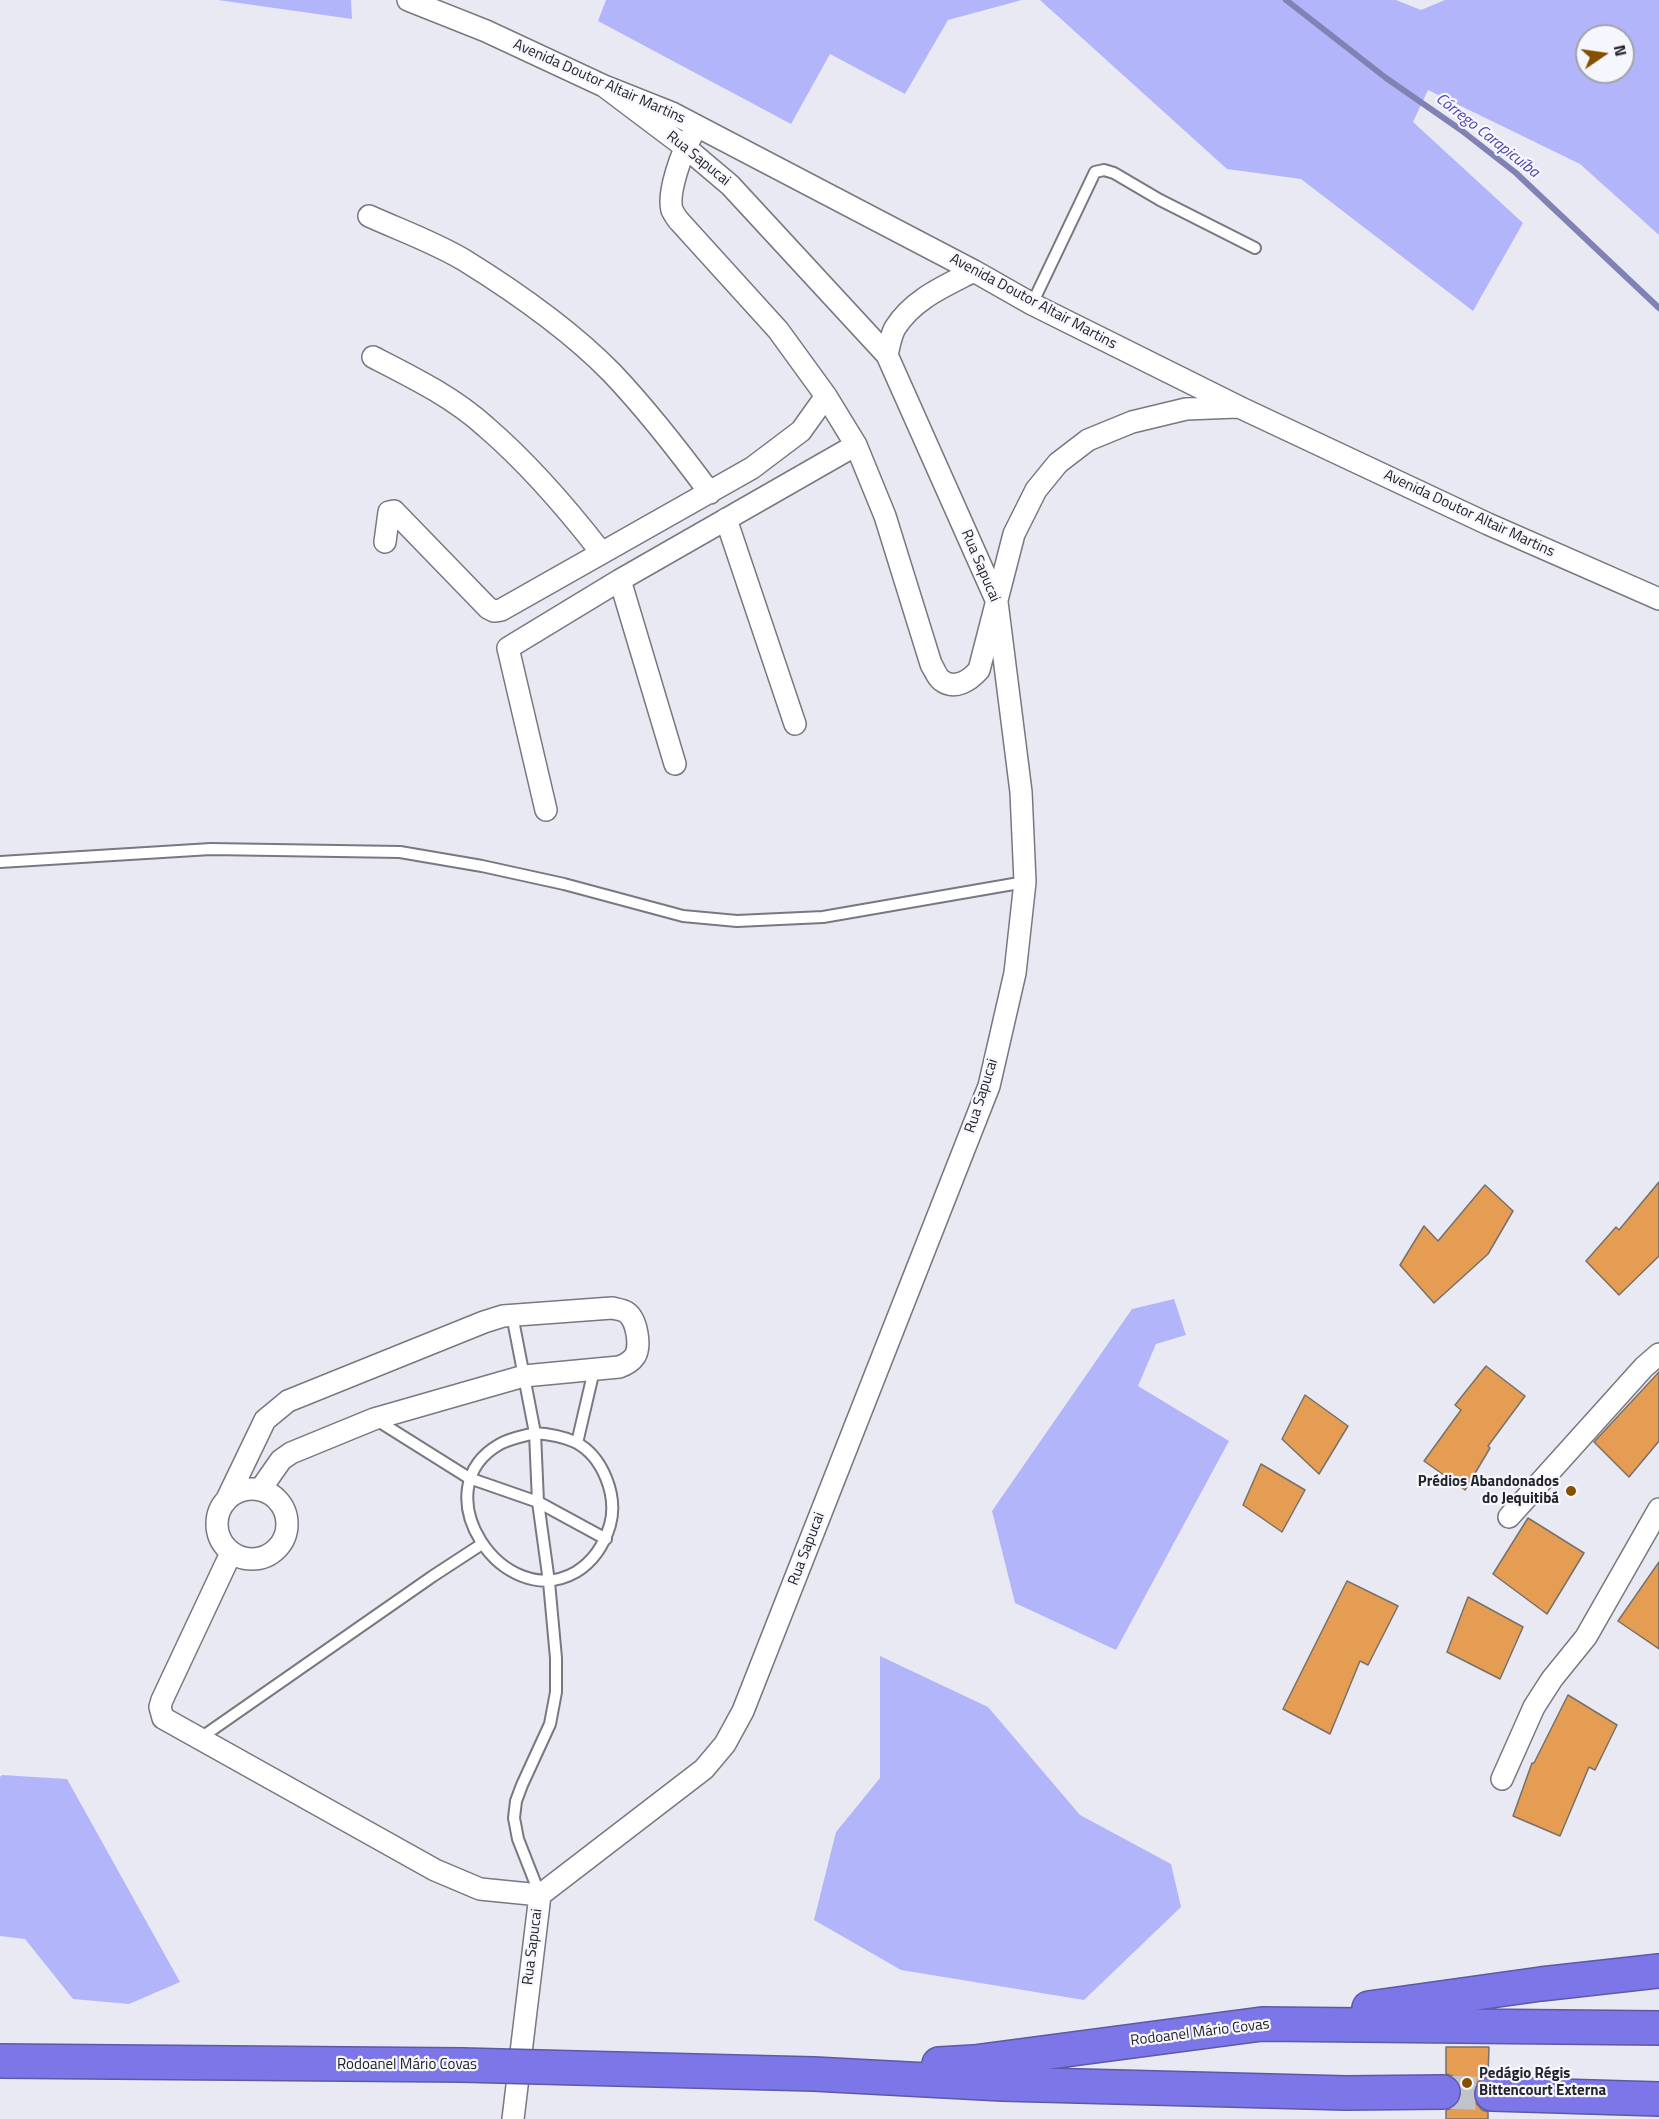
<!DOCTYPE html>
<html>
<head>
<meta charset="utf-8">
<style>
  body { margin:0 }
  #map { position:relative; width:1659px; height:2119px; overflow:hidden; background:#e9e9f3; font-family:"Titillium Web",sans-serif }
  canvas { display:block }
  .north { position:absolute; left:1575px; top:24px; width:60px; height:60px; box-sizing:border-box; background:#f6f7fe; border:2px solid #a2a3a8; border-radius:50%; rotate:77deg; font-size:16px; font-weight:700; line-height:24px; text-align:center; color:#242428 }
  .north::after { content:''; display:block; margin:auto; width:21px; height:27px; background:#875000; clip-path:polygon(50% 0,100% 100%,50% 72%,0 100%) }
</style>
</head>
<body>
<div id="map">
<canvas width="1659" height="2119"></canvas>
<div class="north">N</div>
</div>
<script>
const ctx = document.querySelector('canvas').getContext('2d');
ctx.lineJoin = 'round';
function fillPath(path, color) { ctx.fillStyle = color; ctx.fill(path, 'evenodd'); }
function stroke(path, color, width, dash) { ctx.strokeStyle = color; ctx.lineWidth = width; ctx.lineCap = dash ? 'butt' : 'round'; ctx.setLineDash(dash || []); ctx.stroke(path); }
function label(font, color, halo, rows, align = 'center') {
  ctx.font = font + ' "Titillium Web",sans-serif'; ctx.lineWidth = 4.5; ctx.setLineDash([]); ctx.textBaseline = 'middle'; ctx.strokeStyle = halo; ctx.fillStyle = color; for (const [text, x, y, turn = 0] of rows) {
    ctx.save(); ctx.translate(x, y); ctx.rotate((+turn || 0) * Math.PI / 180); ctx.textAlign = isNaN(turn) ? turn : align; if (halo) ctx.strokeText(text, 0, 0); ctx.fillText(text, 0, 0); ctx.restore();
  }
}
const forest = new Path2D(`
  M218 0H351L352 19Z
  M606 0H1022L948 20 905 94 830 54 791 124 598 21Z
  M1040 0H1396L1421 10 1445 0H1659V235L1580 164 1428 90 1413 122 1523 223 1473 311 1301 179 1227 169ZM1587 36H1623V72H1587Z
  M1174 1299 1186 1335 1156 1344 1138 1386 1229 1441 1116 1650 1015 1603 992 1511 1132 1309Z
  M880 1656 988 1707 1080 1815 1171 1864 1181 1907 1084 2000 901 1970 814 1920 836 1832 880 1778Z
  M2 1775 67 1779 180 1982 129 2004 73 1999 25 1939 0 1936V1777Z`);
const stream = new Path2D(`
  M1286 0 1386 78 1461 130 1516 173 1659 308`);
const building = new Path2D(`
  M1659 1182V1256L1619 1295 1586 1261 1616 1227 1619 1230Z
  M1485 1185 1513 1211 1488 1254 1434 1303 1400 1265 1424 1226 1438 1241Z
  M1486 1366 1525 1396 1488 1446 1490 1448 1465 1490 1424 1461 1461 1410 1455 1405Z
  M1659 1372V1441L1629 1477 1594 1442Z
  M1305 1395 1348 1426 1319 1474 1282 1439Z
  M1261 1464 1305 1490 1282 1532 1243 1505Z
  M1528 1518 1584 1553 1547 1614 1493 1574Z
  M1659 1562V1649L1618 1621Z
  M1347 1581 1398 1606 1368 1665 1360 1661 1330 1734 1283 1709Z
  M1468 1597 1523 1627 1500 1679 1447 1652Z
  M1568 1695 1617 1725 1595 1770 1589 1767 1560 1836 1513 1816 1532 1763H1534Z
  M1446 2047H1489L1488 2076 1483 2078 1476 2084 1473 2094 1476 2103 1482 2110 1488 2112V2119H1446V2110L1453 2108 1459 2102 1462 2092 1459 2082 1453 2076 1446 2074Z`);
const motorwayTunnel = new Path2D(`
  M1443 2092 1492 2094`);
const service = new Path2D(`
  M1032 304 1095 172 1104 170 1114 173 1160 200 1255 248
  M0 862 211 849 400 852 482 866 564 884 683 916 737 921 823 917 1025 882
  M512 1315 535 1433 538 1502 549 1582 556 1658V1692L550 1724 522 1785 516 1801 514 1818 518 1839 540 1895
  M375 1419 469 1478 538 1502 606 1539
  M535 1433C549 1434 562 1436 575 1442 603 1456 618 1496 610 1525 604 1545 594 1561 576 1572 503 1614 420 1489 500 1444 511 1438 524 1436 535 1433Z
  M577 1443 594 1370
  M199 1739 433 1576 482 1544`);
const minor = new Path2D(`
  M408 0 486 31 604 86 672 113 974 271 1032 304 1239 407 1488 524 1659 599
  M691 137C682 152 667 193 672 210 674 214 677 219 680 222L778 330 826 396 856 445 885 516 931 664C934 669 937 677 941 680 955 691 970 680 979 670L1014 534 1036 490 1058 463 1088 440 1132 422 1186 409 1237 407
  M369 216C400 230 434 242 464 260 514 291 571 331 612 373 648 411 679 451 710 493
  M887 355C889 346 891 335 895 328 913 299 945 286 974 271
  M373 357C412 377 453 397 486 427 529 464 566 507 601 552
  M726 519 795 724
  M385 542 389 512 394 511 488 608 494 611 501 610 752 468 801 431 826 396
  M620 580 675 764
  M546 810 508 648 620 580 856 445
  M217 1524a35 35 0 1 1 70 0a35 35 0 1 1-70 0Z
  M227 1499 265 1420 288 1401 484 1322 503 1316 612 1308C616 1309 623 1310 626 1312 637 1319 641 1346 635 1356 631 1362 625 1365 619 1367L524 1376 374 1419 291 1453 281 1460 260 1490
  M1509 1517 1644 1367 1659 1354
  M231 1553 162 1700 160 1707 163 1718 435 1870 480 1889 540 1895
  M1502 1779 1534 1707 1552 1679 1586 1637 1659 1509
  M513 2119 540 1895 704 1769 725 1744 743 1711 989 1086 1015 973 1025 882 1021 792 997 602 887 355 730 185 685 147 604 86`);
const motorway = new Path2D(`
  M1369 2008 1541 1984 1659 1971
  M0 2061 462 2065
  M939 2064 974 2062 1262 2024 1659 2028
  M577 2068 814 2074 1002 2084 1346 2093 1443 2092
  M1492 2094 1659 2099`);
const motorwayBridge = new Path2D(`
  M462 2065 577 2068`);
const markers = [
  [1571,1491,6,"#875000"],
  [1467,2083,6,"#875000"]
];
const streetNames = [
  ["Avenida Doutor Altair Martins",599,82,24],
  ["Rua Sapucai",698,159,39],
  ["Avenida Doutor Altair Martins",1033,302,28],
  ["Avenida Doutor Altair Martins",1469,514,25],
  ["Rua Sapucai",980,566,67],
  ["Rua Sapucai",982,1096,-72],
  ["Rua Sapucai",807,1549,-69],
  ["Rua Sapucai",533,1947,-83],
  ["Rodoanel Mário Covas",1200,2033,-7],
  ["Rodoanel Mário Covas",407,2065]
];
const poiNames = [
  ["Prédios Abandonados",1559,1482],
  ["do Jequitibá",1559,1499],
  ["Pedágio Régis",1479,2074,"left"],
  ["Bittencourt Externa",1479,2091,"left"]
];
const waterNames = [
  ["Córrego Carapicuíba",1487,136,38]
];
fillPath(forest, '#b3b5fb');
stroke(stream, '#8182b4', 6);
fillPath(building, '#e49d52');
stroke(building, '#77716a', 1.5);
stroke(motorwayTunnel, '#c2c2ca', 33, [33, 16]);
stroke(service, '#777880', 14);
stroke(minor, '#777880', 24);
stroke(motorway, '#5d59a5', 36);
stroke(service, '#fff', 10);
stroke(minor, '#fff', 21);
stroke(motorway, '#7c76e9', 33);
stroke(motorwayBridge, '#5d59a5', 36, []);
stroke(motorwayBridge, '#7c76e9', 33);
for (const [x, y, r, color] of markers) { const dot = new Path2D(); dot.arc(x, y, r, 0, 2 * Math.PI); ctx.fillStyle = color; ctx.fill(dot); stroke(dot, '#f6f7fe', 2); }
label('15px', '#242428', '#f6f7fe', streetNames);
label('bold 15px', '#242428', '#f6f7fe', poiNames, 'right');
label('italic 16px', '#4e44a8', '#f6f7fe', waterNames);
</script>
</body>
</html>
